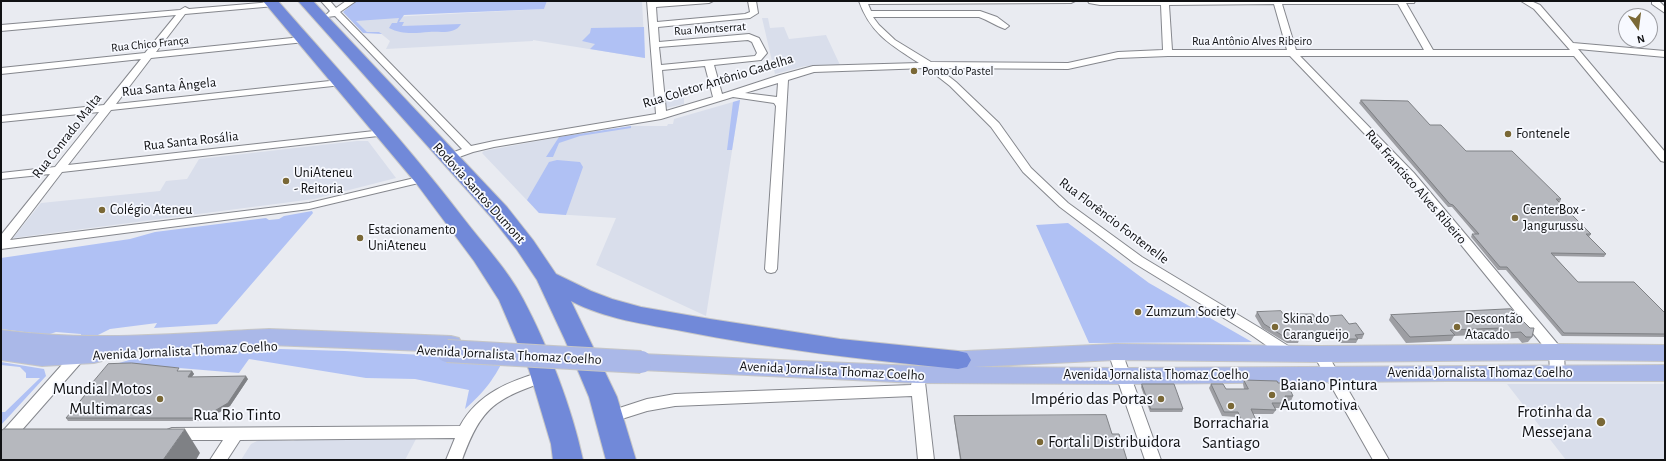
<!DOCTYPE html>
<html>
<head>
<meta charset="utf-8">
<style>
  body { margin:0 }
  #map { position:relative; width:1666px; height:461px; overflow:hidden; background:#e9ebf1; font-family:"Alegreya Sans",sans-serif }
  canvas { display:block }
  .frame { position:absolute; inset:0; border:2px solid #101113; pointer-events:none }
  .north { position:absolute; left:1618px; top:8px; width:40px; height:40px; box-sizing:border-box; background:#f7f9ff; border:1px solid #9b9ca1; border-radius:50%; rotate:166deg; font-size:11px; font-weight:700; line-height:16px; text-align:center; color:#101113 }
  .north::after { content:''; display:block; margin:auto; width:14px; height:18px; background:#7a6836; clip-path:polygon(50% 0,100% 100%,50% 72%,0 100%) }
</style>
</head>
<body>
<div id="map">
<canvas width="1666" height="461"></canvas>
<div class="frame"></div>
<div class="north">N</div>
</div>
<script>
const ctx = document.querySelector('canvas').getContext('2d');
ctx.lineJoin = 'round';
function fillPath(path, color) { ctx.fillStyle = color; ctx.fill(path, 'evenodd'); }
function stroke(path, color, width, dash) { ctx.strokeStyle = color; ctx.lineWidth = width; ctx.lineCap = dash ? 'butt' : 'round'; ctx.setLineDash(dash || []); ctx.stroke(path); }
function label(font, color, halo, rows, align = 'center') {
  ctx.font = font + ' "Alegreya Sans",sans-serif'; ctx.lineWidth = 3.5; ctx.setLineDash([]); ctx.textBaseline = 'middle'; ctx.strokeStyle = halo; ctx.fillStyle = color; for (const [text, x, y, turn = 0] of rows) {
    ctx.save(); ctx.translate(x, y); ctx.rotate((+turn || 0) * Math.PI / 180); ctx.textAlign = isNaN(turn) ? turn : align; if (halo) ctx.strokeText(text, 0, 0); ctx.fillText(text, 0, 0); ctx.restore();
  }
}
const built = new Path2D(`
  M547 1H642L645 58 533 40V41L386 49 390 41 379 32H367L353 19 544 9Z
  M762 18H768L770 28 784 27 789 39 826 35 840 65 805 66 775 74Z
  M684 94V104L666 108 664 95Z
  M740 100 706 316 596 265 616 218 539 213 482 153 484 151 559 137 631 126H667L668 124H673L674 119Z
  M357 141H368L396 178 314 199 13 238 41 203 160 191 166 181 187 179 199 159Z
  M1507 384H1665V460H1566Z
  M261 439 293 441 299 439H416L405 460H241L251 444Z`);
const green = new Path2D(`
  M356 1H547L544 9 404 15 399 22H404L402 26 461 24C455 35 440 31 429 32 416 33 402 35 389 28L392 23H397L399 18 356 21 367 32H379L382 34 363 33 343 12Z
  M644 27 645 58 590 49 595 44 582 41 590 33 591 28Z
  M740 100 732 150H727L733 102Z
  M631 126V128L580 136 559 143 553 157H546L559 137Z
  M557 160 580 162 583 167 566 215 539 213 527 200 549 162Z
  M312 211 313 213 217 324 154 328 157 323 110 329 96 336H81V334L56 332 47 335 1 329V258L130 239 155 232 266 218 269 220 279 219 284 216Z
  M1068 223 1149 283 1252 342 1089 343 1036 225Z
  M280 349 344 351 504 359C492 382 484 392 465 409L469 390 415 379 366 378 249 359 239 373 119 363 146 355Z
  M1 362 44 369 46 376 1 425V412H5L40 378H26V373L20 367 1 365Z`);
const street = new Path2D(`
  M321 1H330L336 8 346 1H356L340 12 471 146 494 141 656 114 647 1H655V2L713 1 709 3 656 7 657 22 745 14 750 12 748 1H756L758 13 750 18 658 27 659 42 749 34 759 38 767 53 761 60 714 65 722 94 780 75 813 66 919 63C891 45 870 33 859 1H1075L1071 3 868 4 871 11H980L997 17 1009 26 1005 29C996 26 988 20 979 17H873L879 25 895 40 931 62 1068 63 1118 52 1163 50 1161 5H1100L1089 3 1088 1H1415L1414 3H1406L1433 50H1570L1534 9 1521 1H1531L1540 5 1573 43 1665 51V57L1578 49 1665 152V162L1661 161 1574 56H1300L1414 173 1561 348C1565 355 1566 370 1562 377L1557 378 1552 377 1550 373 1549 353 1406 177 1290 56H1168L1118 58 1068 69 938 68 956 82 999 123 1031 168 1068 203 1142 257 1260 328 1293 349 1295 353 1293 357 1288 358 1283 357 1250 334 1134 263 1060 207 1023 172 991 127 950 86 927 68 814 72 788 80 777 269 775 272 771 273 767 272 765 269 776 106 774 103 733 97 661 119 494 147 473 152 448 161 444 160 443 158 444 156 462 149 335 16 327 17 326 15 330 11ZM1274 4 1287 50H1172L1169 5ZM1282 4H1398L1424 50H1296ZM748 40 752 42 757 53 755 56 661 65 659 47ZM705 66 713 97 666 111 662 70ZM778 83 777 97 745 93Z
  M1652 1H1659L1665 7V13L1652 4Z
  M272 2 276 4 275 6 185 14 156 52 302 37 306 40 305 42 151 58 116 104 339 80 342 81 344 83 342 85 111 110 68 165 383 130 388 133 387 135 62 172 10 240 309 203 423 176 429 179 427 181 309 209 1 249V235L50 174 1 179V173L55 167 99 112 1 122V116L104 105 141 59 1 74V68L145 53 176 15 1 31V25L180 10 185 7 189 9Z
  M1115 347 1120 348 1122 352 1161 460H1145L1108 352 1110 348Z
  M81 348 86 349 88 353 86 357 7 447 1 449V433L76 349Z
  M1320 349 1325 350 1389 460H1373L1313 354 1315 350Z
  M544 371 549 372 551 376 549 380C496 399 482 405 462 460H446L455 438 240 440 227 460H210L223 440H172L167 438 164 434 167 430 172 428 460 426C478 393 510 381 544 371Z
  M918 377 923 378 925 382 934 460H918L912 396 675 406 647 411 609 423 604 421 601 417 604 413 647 399 675 394 911 385 913 378Z`);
const primary = new Path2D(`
  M269 329 451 336 459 338 462 344 459 350 451 352 269 345 104 352 105 355 102 361 94 363 42 366 1 360V330C90 342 180 333 269 329Z
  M1115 344 1320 346 1556 344 1665 345V361L1556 360 1320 362 1115 360 973 367 1124 368 1665 365V381H1447L1124 384 917 383 641 370 633 368 630 362 633 356 641 354 940 367 937 366 934 360 937 354 945 352Z`);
const highway = new Path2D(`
  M263 1H278C341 73 406 143 464 219 484 245 508 270 523 299 548 346 572 408 583 460H553L551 444 529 370 499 300 474 261 416 183Z
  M298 1H313L507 207 533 240 556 274 591 291 612 299 641 307 710 319 840 339 958 351 967 353 971 360 967 367 958 369C865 360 773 349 682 331 645 324 605 319 571 301L617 397 636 460H606L589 397 565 340 537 280 517 250 491 217Z`);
const primaryBridge = new Path2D(`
  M447 351 641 362`);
const wall = new Path2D(`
  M1361 100 1430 125 1466 151 1561 199 1560 202H1558L1591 234 1589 237 1606 254 1604 257 1554 256 1578 282 1665 313V337L1562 336 1506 270H1498L1471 237 1472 234H1475L1452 207H1448L1359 103Z
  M1511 309 1532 337 1528 342 1522 343 1518 338 1503 339 1498 334 1454 336 1451 341 1406 343 1389 320 1391 315Z
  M1257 312 1315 317 1364 334 1362 339H1358L1356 343H1338L1336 339 1299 340 1298 343H1287L1262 328 1255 316Z
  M180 371H192L194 374 192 377 248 379 230 406 213 416 210 421H68L66 418 88 391 87 389Z
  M1244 380 1278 383 1293 396 1291 401H1287L1288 403 1286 408H1275L1276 410 1273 414H1253L1256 420 1254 425 1239 424 1236 417 1222 416 1209 388 1211 384 1226 389H1244L1243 384Z
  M1142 384 1183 409 1182 412H1150L1141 387Z
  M954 416 1112 434 1127 460H960L954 419Z`);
const shadedWall = new Path2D(`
  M192 371 194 374 189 380 188 377Z
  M246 376 248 379 230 406 213 416 210 421 208 418 211 413Z
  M185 429 200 453 196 460H163Z`);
const building = new Path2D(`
  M1361 100 1408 101 1430 125H1441L1466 151H1512L1561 199H1556L1591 234H1586L1606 254 1551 253 1578 282H1634L1665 313V334L1564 333 1507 267H1500L1472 234H1479L1453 205 1450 204Z
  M1511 309 1530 328H1534L1532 337H1526L1521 332 1507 333 1502 328 1450 330 1455 335 1410 337 1391 315Z
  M1281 311 1283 314H1313L1315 317 1342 315 1349 324 1356 323 1364 334 1355 335 1358 339H1340L1337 335 1298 336 1300 339H1288L1264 324 1257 312Z
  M132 363 179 368 177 371H192L188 377 246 376 228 403 211 413 208 418H66L90 389H87L108 364Z
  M1244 380 1277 381 1278 383H1287L1293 396H1285L1288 403H1272L1276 410 1251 409 1256 420H1241L1238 412H1224L1211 384H1223L1226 389H1248Z
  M1142 384H1174L1183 409H1151Z
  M1106 415 1112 434H1119L1127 460H961L954 416Z
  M4 429H185L163 460H1V431Z`);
const markers = [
  [914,71,4,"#7a6836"],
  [1508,134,4,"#7a6836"],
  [286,181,4,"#7a6836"],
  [102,210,4,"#7a6836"],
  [1515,218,4,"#7a6836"],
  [360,238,4,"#7a6836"],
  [1138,312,4,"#7a6836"],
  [1275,327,4,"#7a6836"],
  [1457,327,4,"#7a6836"],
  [1272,395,4,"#7a6836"],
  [160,399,4,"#7a6836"],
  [1161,399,4,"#7a6836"],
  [1231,406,4,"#7a6836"],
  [1601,422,5,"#7a6836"],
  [1040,442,4,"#7a6836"]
];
const farStreetnames = [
  ["Rua Montserrat",710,29,-4],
  ["Rua Antônio Alves Ribeiro",1252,41],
  ["Rua Chico França",150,44,-6]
];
const farPoinames = [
  ["Ponto do Pastel",922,71]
];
const streetNames = [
  ["Rua Coletor Antônio Gadelha",718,81,-17],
  ["Rua Santa Ângela",169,87,-6],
  ["Rua Conrado Malta",67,136,-52],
  ["Rua Santa Rosália",191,141,-6],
  ["Rua Francisco Alves Ribeiro",1416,187,49],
  ["Rodovia Santos Dumont",479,193,48],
  ["Rua Florêncio Fontenelle",1114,221,37],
  ["Avenida Jornalista Thomaz Coelho",185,351,-3],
  ["Avenida Jornalista Thomaz Coelho",509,355,3],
  ["Avenida Jornalista Thomaz Coelho",832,371,3],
  ["Avenida Jornalista Thomaz Coelho",1480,373],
  ["Avenida Jornalista Thomaz Coelho",1156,375]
];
const poiNames = [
  ["Fontenele",1516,134],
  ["UniAteneu",294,173],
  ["- Reitoria",294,189],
  ["Colégio Ateneu",110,210],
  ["CenterBox -",1523,210],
  ["Jangurussu",1523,226],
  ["Estacionamento",368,230],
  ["UniAteneu",368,246],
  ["Zumzum Society",1146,312],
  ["Skina do",1283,319],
  ["Carangueijo",1283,335],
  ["Descontão",1465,319],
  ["Atacado",1465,335]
];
const nearPoinames = [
  ["Baiano Pintura",1280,385,"left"],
  ["Automotiva",1280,405,"left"],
  ["Mundial Motos",152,389],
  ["Multimarcas",152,409],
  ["Império das Portas",1153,399],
  ["Frotinha da",1592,412],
  ["Messejana",1592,432],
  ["Borracharia",1231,423,"center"],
  ["Santiago",1231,443,"center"],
  ["Fortali Distribuidora",1048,442,"left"]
];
const nearStreetnames = [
  ["Rua Rio Tinto",237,415]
];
fillPath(built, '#d9deeb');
fillPath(green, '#b0c1f4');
stroke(street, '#85878d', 2);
stroke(primary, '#c6c6c6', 2);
stroke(highway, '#c6c6c6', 2);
fillPath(street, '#fff');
fillPath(primary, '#aab8e8');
fillPath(highway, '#7189d9');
stroke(primaryBridge, '#c6c6c6', 24, []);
stroke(primaryBridge, '#aab8e8', 22);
fillPath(wall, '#9d9ea3');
fillPath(shadedWall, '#7f8185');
fillPath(building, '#b6b8be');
stroke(building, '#7f8185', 1);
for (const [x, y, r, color] of markers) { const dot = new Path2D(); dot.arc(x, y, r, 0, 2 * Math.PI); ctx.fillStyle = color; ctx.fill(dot); stroke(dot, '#f7f9ff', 1.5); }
label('12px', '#101113', '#f7f9ff', farStreetnames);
label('12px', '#101113', '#f7f9ff', farPoinames, 'left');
label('14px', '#101113', '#f7f9ff', streetNames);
label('14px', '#101113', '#f7f9ff', poiNames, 'left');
label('17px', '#101113', '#f7f9ff', nearPoinames, 'right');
label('17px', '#101113', '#f7f9ff', nearStreetnames);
</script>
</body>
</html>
